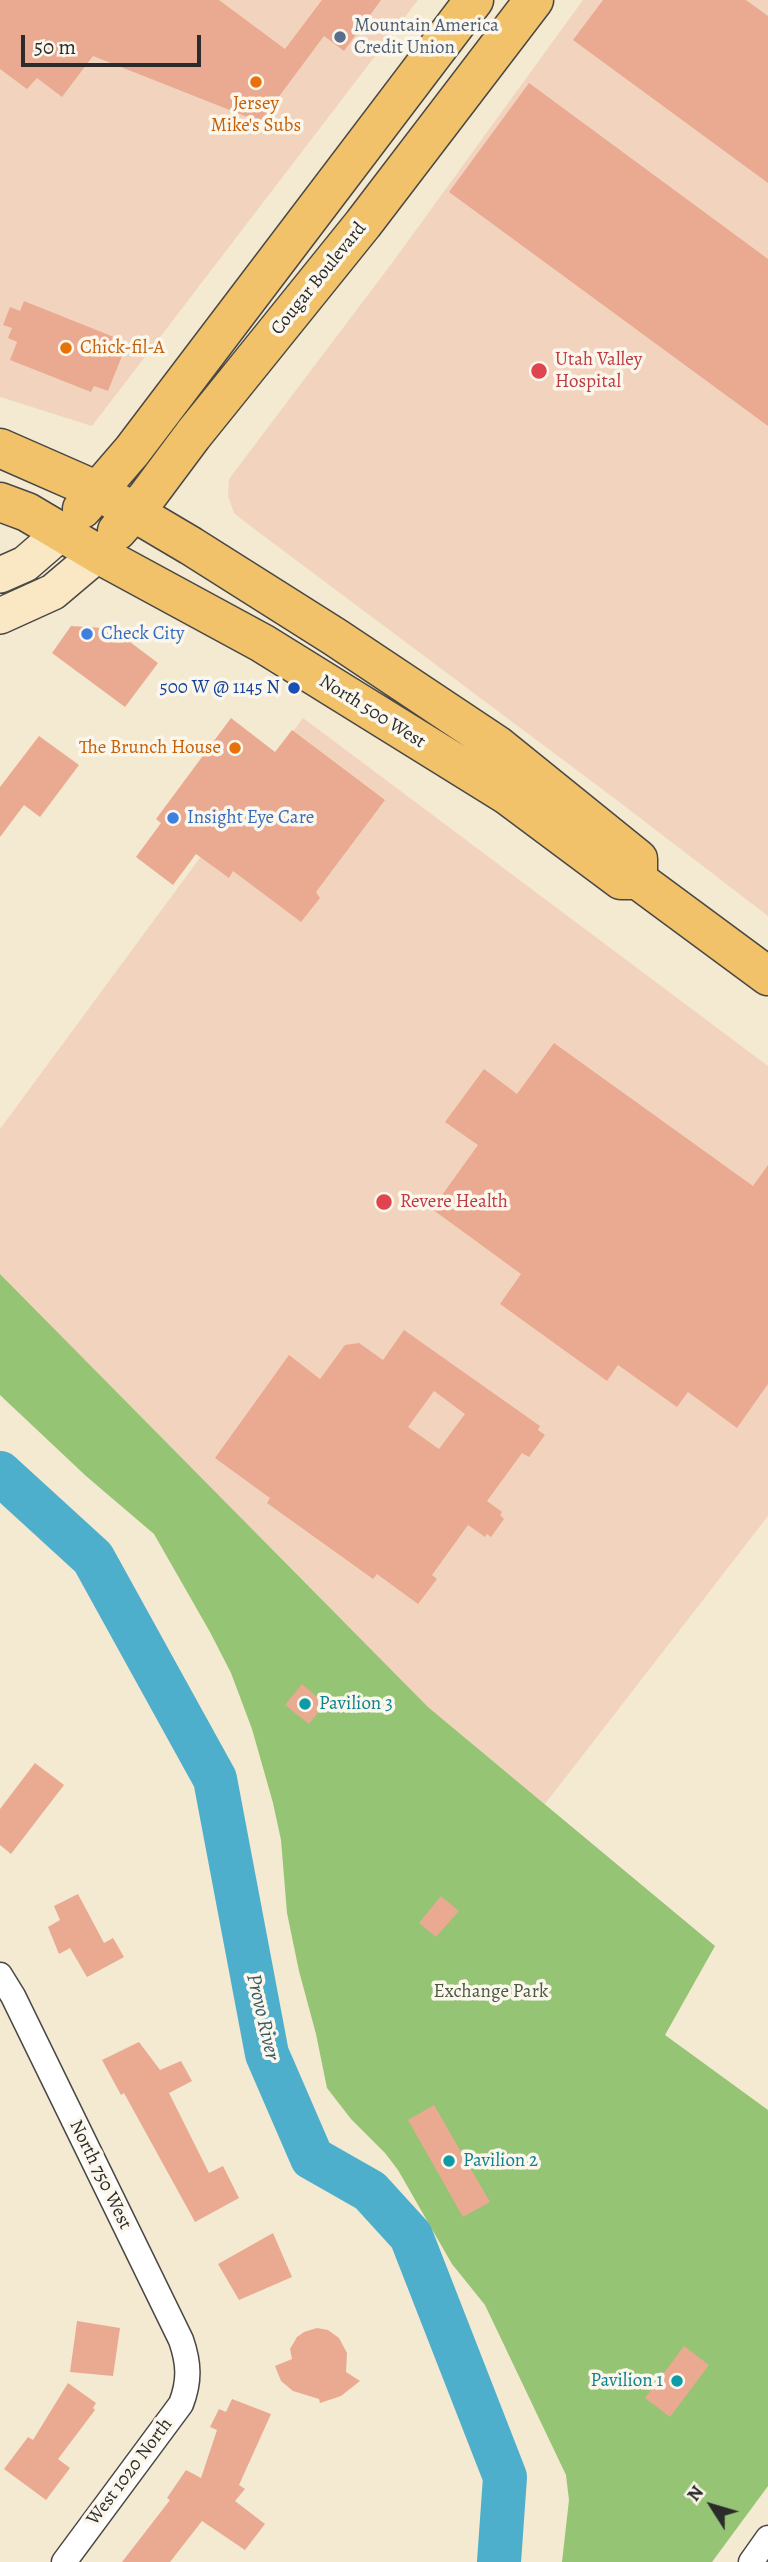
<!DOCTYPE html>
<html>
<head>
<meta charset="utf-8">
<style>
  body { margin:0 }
  #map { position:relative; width:768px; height:2562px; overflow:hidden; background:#f4e9d1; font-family:Alegreya,serif }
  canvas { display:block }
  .north { position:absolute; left:677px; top:2471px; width:70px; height:70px; -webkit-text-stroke:5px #fbf7ec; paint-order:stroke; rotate:307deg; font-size:19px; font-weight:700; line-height:28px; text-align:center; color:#2b2b2b }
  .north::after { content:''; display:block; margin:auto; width:24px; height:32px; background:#2b2b2b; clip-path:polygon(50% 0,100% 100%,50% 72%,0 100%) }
  .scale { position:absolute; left:21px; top:35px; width:180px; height:32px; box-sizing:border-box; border:4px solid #2b2b2b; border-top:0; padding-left:9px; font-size:21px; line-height:24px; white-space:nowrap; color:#2b2b2b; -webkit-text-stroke:5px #fbf7ec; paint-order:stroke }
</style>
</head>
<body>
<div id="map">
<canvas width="768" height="2562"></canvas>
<div class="north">N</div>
<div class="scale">50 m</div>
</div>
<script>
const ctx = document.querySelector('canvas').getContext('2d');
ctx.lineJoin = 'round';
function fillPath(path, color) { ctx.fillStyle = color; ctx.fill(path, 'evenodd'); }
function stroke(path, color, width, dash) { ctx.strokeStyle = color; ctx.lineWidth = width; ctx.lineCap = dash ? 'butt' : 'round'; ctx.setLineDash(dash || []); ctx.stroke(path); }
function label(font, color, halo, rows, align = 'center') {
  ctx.font = font + ' Alegreya,serif'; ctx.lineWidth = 7; ctx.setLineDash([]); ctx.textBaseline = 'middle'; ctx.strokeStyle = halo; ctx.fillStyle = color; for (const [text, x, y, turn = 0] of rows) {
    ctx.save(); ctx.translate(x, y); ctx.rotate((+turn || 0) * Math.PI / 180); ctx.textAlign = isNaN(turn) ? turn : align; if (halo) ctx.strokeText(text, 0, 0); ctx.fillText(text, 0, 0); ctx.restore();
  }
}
const built = new Path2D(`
  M0 0H418L92 426 0 397Z
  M583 0H768V916L614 798 245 522 234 513 228 496 229 479 392 263Z
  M303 718 768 1066V1516L545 1804 428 1707 0 1274V1129Z`);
const green = new Path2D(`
  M0 1274 428 1707 715 1946 665 2035 768 2110V2486L712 2562H562L569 2500 566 2475 485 2305 452 2264 398 2170 385 2153 351 2119 327 2088 316 2034 299 1971 287 1913 281 1840 273 1803 252 1729 231 1673 210 1632 154 1534 86 1476 0 1395Z`);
const river = new Path2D(`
  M0 1473 93 1558 215 1779 267 2054 312 2158 370 2191 411 2236 505 2477 499 2562`);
const building = new Path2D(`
  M0 0H219L285 49 322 0H381L344 51 324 36 260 122 93 56 62 97 37 78 27 89 0 69Z
  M603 0H746L768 16V183L573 40Z
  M529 83 768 259V426L449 192Z
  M24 301 114 337 110 346 124 351 108 391 94 386 91 392 10 360 17 342 8 338 12 328 3 325 10 307 20 311Z
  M71 626 103 628 123 643 126 639 158 663 125 707 52 653Z
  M231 718 275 752 292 730 385 800 316 892 320 898 301 922 233 871 229 878 196 854 173 885 136 857 161 823 156 819Z
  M39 736 79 765 40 817 24 805 0 837V787Z
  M554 1043 753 1186 768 1165V1384L737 1428 688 1392 677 1407 618 1365 607 1381 500 1304 521 1274 432 1209 478 1145 445 1122 484 1069 517 1094Z
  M404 1330 540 1426 538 1430 545 1435 529 1457 522 1453 487 1501 502 1512 500 1515 504 1519 491 1537 487 1534 485 1537 468 1525 432 1575 437 1579 418 1604 377 1574 373 1579 267 1503 270 1498 215 1458 289 1355 320 1379 345 1345 359 1343 383 1360ZM434 1391 465 1414 439 1449 408 1427Z
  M302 1684 325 1704 309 1724 285 1705Z
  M35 1763 64 1785 11 1854 0 1845V1809Z
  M78 1894 104 1943 113 1938 124 1957 87 1977 70 1948 59 1954 48 1927 60 1920 54 1906Z
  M441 1896 459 1911 436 1937 419 1923Z
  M139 2042 160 2070 181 2061 192 2081 169 2093 209 2173 223 2166 239 2198 195 2222 124 2093 121 2095 102 2060Z
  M434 2105 490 2202 463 2217 408 2120Z
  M273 2233 292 2277 239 2300 218 2264Z
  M77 2321 120 2328 113 2376 70 2372Z
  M317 2328 328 2330 339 2338 347 2353 346 2372 360 2381 341 2396 320 2403 319 2399 293 2391 281 2381 275 2366 292 2359 290 2349 297 2337 304 2332Z
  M684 2346 709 2365 670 2417 645 2398Z
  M68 2383 96 2403 93 2408 95 2410 58 2459 70 2468 46 2500 4 2469 28 2437 33 2440Z
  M232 2399 271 2414 239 2485 245 2489 235 2501 265 2524 245 2550 202 2521 170 2562H122L170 2500 167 2498 186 2470 201 2478 217 2430 210 2427 219 2409 226 2412Z`);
const street = new Path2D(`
  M0 1975 13 1996 181 2340C189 2363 190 2381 181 2404L64 2562
  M751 2562 768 2538`);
const secondary = new Path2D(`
  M0 575 25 564 62 532
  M0 616 53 592 98 554`);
const primary = new Path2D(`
  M0 448 98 491 191 546 335 637 497 745 638 859V880
  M0 502 27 512 98 554 262 643 507 795 621 880H638L768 976
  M82 509 132 451 474 0
  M117 531 146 498 193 435 363 224 534 0`);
const markers = [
  [340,37,7,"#5c6f8a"],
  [256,82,7,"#e8710a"],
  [66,348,7,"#e8710a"],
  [539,371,9,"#e0444e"],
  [87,634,7,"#3f7fe0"],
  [294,688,7,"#1a4fb4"],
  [235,748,7,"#e8710a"],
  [173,818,7,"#3f7fe0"],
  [384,1202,9,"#e0444e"],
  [305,1704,7,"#0f9aa8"],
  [449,2161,7,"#0f9aa8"],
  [677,2381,7,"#0f9aa8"]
];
const serviceNames = [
  ["Mountain America",354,26],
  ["Credit Union",354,48]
];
const foodNames = [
  ["Jersey",256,104],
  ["Mike's Subs",256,126],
  ["Chick-fil-A",80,348,"left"],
  ["The Brunch House",221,748,"right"]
];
const streetNames = [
  ["Cougar Boulevard",319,279,-51],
  ["North 500 West",372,712,32],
  ["North 750 West",100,2175,64],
  ["West 1020 North",130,2472,-53]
];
const healthNames = [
  ["Utah Valley",555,360],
  ["Hospital",555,382],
  ["Revere Health",400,1202]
];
const shopNames = [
  ["Check City",101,634],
  ["Insight Eye Care",187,818]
];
const transitNames = [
  ["500 W @ 1145 N",280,688]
];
const cultureNames = [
  ["Pavilion 3",319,1704],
  ["Pavilion 2",463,2161],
  ["Pavilion 1",663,2381,"right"]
];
const parkNames = [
  ["Exchange Park",491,1992]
];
const waterNames = [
  ["Provo River",262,2017,77]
];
fillPath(built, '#f2d4be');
fillPath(green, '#94c474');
stroke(river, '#4eafcd', 44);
fillPath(building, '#eaaa91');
stroke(street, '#494844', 27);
stroke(secondary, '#494844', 38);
stroke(primary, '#494844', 41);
stroke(street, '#fff', 24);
stroke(secondary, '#fae7c3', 35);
stroke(primary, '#f2c26a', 38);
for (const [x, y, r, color] of markers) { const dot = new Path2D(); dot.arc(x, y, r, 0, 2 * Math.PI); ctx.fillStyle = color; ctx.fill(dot); stroke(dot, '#fbf7ec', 2.5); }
label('19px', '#4e5e75', '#fbf7ec', serviceNames, 'left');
label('19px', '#c56008', '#fbf7ec', foodNames);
label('19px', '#2b2b2b', '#fbf7ec', streetNames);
label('19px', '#be3a42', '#fbf7ec', healthNames, 'left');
label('19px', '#366cbe', '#fbf7ec', shopNames, 'left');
label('19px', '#164399', '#fbf7ec', transitNames, 'right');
label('19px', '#0d838f', '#fbf7ec', cultureNames, 'left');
label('19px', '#4a5941', '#fbf7ec', parkNames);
label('italic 21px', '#375964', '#fbf7ec', waterNames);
</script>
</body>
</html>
